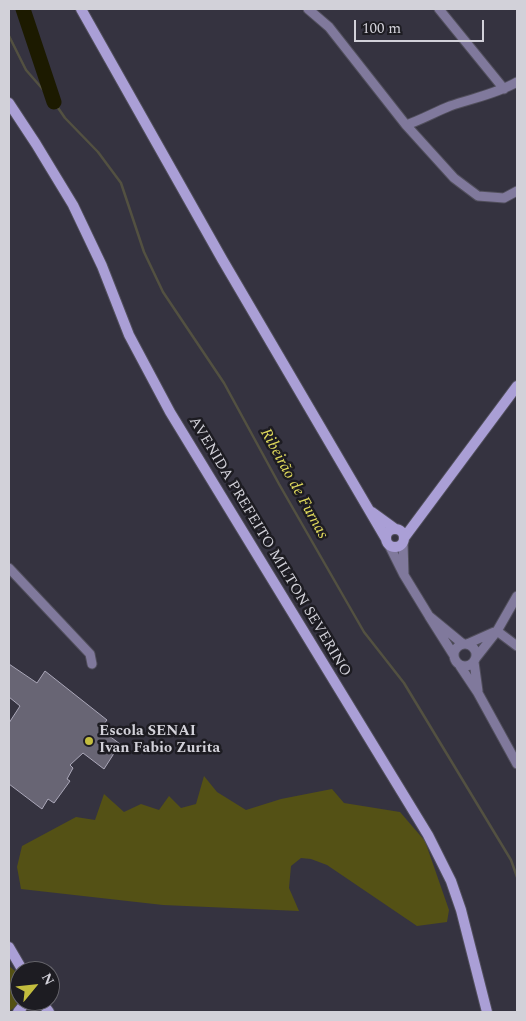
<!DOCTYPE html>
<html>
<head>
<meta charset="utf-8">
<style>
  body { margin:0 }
  #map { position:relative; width:526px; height:1021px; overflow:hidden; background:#353340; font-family:Spectral,serif }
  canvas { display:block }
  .frame { position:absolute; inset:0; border:10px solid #d2d1d9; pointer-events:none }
  .north { position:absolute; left:10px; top:961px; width:50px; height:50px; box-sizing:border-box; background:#1d1c22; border:1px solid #65646b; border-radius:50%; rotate:62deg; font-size:14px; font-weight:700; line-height:20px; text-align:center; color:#d2d1d9 }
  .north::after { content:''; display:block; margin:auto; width:18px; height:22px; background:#c3bd3e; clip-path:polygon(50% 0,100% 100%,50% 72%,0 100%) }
  .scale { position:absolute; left:354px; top:20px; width:130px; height:22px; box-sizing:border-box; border:2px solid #d2d1d9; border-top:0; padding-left:6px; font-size:15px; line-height:18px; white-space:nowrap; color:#d2d1d9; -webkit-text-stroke:4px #1d1c22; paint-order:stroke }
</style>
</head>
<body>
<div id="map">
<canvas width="526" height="1021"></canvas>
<div class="frame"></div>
<div class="north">N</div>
<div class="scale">100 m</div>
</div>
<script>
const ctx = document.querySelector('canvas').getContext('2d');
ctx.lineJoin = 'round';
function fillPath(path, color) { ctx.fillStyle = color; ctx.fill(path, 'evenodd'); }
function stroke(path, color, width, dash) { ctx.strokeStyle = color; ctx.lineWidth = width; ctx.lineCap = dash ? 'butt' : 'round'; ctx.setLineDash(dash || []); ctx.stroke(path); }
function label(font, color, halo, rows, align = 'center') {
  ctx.font = font + ' Spectral,serif'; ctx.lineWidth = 5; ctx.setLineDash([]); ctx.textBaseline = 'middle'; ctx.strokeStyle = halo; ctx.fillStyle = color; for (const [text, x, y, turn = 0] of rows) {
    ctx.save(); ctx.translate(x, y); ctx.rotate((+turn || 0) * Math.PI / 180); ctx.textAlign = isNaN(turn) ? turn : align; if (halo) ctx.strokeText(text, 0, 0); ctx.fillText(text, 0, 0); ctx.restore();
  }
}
const green = new Path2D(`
  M204 776 217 792 246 810 281 799 332 789 344 803 400 812 425 841 449 910 447 922 417 926 327 865 311 859 301 858 291 866 289 888 299 911 163 905 21 889 17 867 22 846 76 817 95 820 104 794 124 812 141 804 159 810 169 796 181 808 196 804Z
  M9 966 20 975C20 990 24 1004 9 1011Z`);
const stream = new Path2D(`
  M9 36 26 70 54 102 65 118 98 152 121 183 144 252 163 292 224 383 279 484 364 632 404 683 511 860 517 877`);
const river = new Path2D(`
  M23 9 54 102`);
const building = new Path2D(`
  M9 664 37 683 45 671 107 720 100 729 120 744 104 769 83 753 70 765 73 768 67 779 70 781 54 803 48 799 42 809 9 784V723L20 706 9 697Z`);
const street = new Path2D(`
  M308 9 329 27 406 125 454 178 478 196 504 198 517 191
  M439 9 504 89
  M406 125C421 120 435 112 450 106 473 98 496 94 517 82
  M389 545 404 575 403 543
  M9 568 90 654 92 664
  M404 575 429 616
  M497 631 517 646
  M454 655a11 11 0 1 1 22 0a11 11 0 1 1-22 0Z
  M467 644 494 632
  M453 654 429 616 463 644
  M475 659 497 631 517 596
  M474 662 478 691
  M460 666 478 693 517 764`);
const secondary = new Path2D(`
  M81 9 222 259 386 539
  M9 103 36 144 73 205 102 266 129 335 170 412 428 835 451 881 461 910 487 1012
  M372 512 394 528
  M386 538a9 9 0 1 1 18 0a9 9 0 1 1-18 0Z
  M404 538 517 386
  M9 947 23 971
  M41 1001 49 1012
  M18 1012 27 1001`);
const markers = [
  [89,741,5,"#c3bd3e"]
];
const streetNames = [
  ["AVENIDA PREFEITO MILTON SEVERINO",269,547,59]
];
const poiNames = [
  ["Escola SENAI",99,732],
  ["Ivan Fabio Zurita",99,749]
];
const waterNames = [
  ["Ribeirão de Furnas",293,484,61]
];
fillPath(green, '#545115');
stroke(stream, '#535141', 2.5);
stroke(river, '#1c1a00', 15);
fillPath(building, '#686574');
stroke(building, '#aba8b9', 1);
stroke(street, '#514f5c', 11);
stroke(secondary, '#514f5c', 12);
stroke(street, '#80799c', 9);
stroke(secondary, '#aa9fd6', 10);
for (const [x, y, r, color] of markers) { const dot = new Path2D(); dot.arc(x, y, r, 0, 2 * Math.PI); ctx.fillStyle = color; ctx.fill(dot); stroke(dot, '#1d1c22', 2); }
label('15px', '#d2d1d9', '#1d1c22', streetNames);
label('bold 15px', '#d2d1d9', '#1d1c22', poiNames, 'left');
label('italic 16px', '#e1db5c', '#1d1c22', waterNames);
</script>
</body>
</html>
